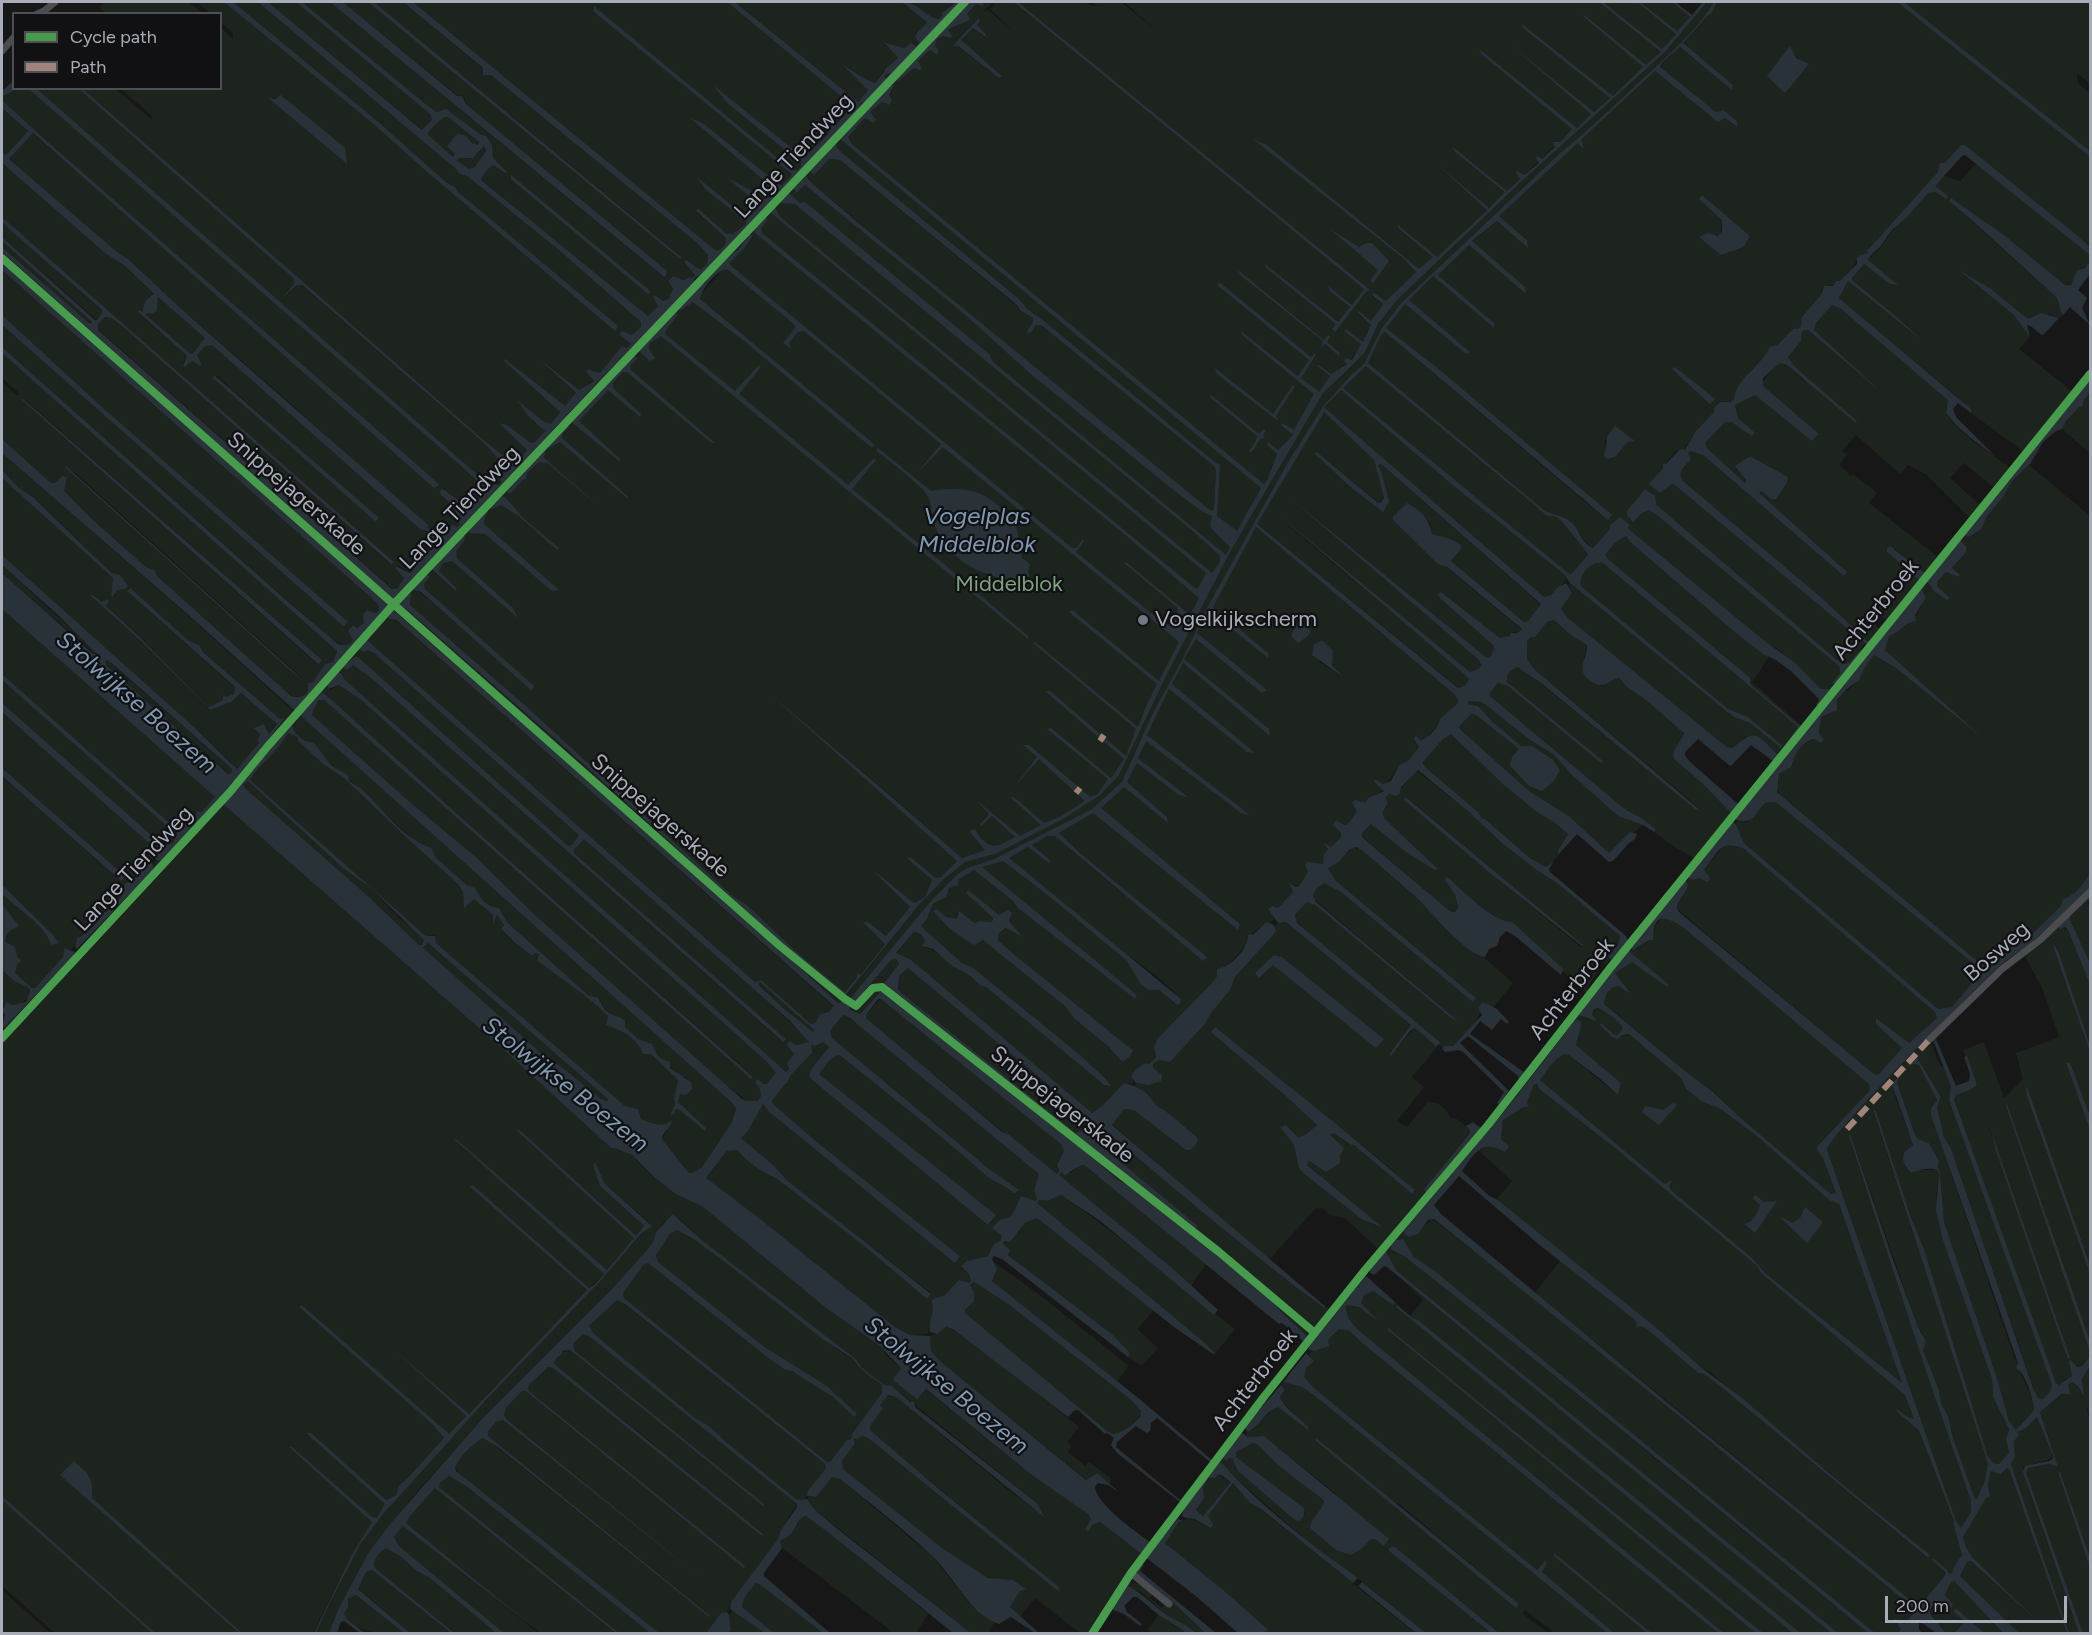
<!DOCTYPE html>
<html>
<head>
<meta charset="utf-8">
<style>
  body { margin:0 }
  #map { position:relative; width:2092px; height:1635px; overflow:hidden; background:#171717; font-family:Figtree,sans-serif }
  canvas { display:block }
  .frame { position:absolute; inset:0; border:3px solid #a8adb8; pointer-events:none }
  .legend { position:absolute; left:12px; top:12px; width:210px; height:78px; box-sizing:border-box; background:#111113; border:2px solid #4d4f55; margin:0; padding:8px 10px; list-style:none; font-size:18px; color:#a8adb8 }
  .legend li { display:flex; align-items:center; gap:12px; height:30px }
  .legend b { width:30px; border:2px solid #4d4f55 }
  .scale { position:absolute; left:1885px; top:1596px; width:182px; height:27px; box-sizing:border-box; border:3px solid #a8adb8; border-top:0; padding-left:8px; font-size:18px; line-height:21px; white-space:nowrap; color:#a8adb8; -webkit-text-stroke:4px #111113; paint-order:stroke }
</style>
</head>
<body>
<div id="map">
<canvas width="2092" height="1635"></canvas>
<div class="frame"></div>
<ul class="legend">
<li><b style="height:8px;background:#469c4c"></b>Cycle path</li>
<li><b style="height:8px;background:#a18479"></b>Path</li>
</ul>
<div class="scale">200 m</div>
</div>
<script>
const ctx = document.querySelector('canvas').getContext('2d');
ctx.lineJoin = 'round';
function fillPath(path, color) { ctx.fillStyle = color; ctx.fill(path, 'evenodd'); }
function stroke(path, color, width, dash) { ctx.strokeStyle = color; ctx.lineWidth = width; ctx.lineCap = dash ? 'butt' : 'round'; ctx.setLineDash(dash || []); ctx.stroke(path); }
function label(font, color, halo, rows, align = 'center') {
  ctx.font = font + ' Figtree,sans-serif'; ctx.lineWidth = 4.5; ctx.setLineDash([]); ctx.textBaseline = 'middle'; ctx.strokeStyle = halo; ctx.fillStyle = color; for (const [text, x, y, turn = 0] of rows) {
    ctx.save(); ctx.translate(x, y); ctx.rotate((+turn || 0) * Math.PI / 180); ctx.textAlign = isNaN(turn) ? turn : align; if (halo) ctx.strokeText(text, 0, 0); ctx.fillText(text, 0, 0); ctx.restore();
  }
}
const green = new Path2D(`
  M105 2H188L203 13H105L99 7Z
  M196 2H224L371 122 426 171 614 330 617 326 457 191 455 187 447 183 375 119 233 2H258L457 170 459 174 467 176 509 210 512 205 481 180 487 170 493 165 504 173 493 158 492 149 481 135 449 111 437 112 428 106 302 2H330L663 277 666 276 667 271 466 104 465 99 460 95 458 96 343 2H368L682 257 374 2H403L483 69 484 75H491L696 242 708 255 707 264 700 270 687 260 685 263 695 274 692 278 689 277 684 280 673 276 668 281 673 289 668 299 657 303 658 306 648 316 564 248 559 249 641 322V327L632 336 622 331 619 334 631 344 627 348 622 346 600 374 591 369 587 373 594 380 579 390 537 356 576 394 565 407 505 359 503 360 560 412 551 424 543 421 518 402 528 416 545 431 534 443C520 441 514 426 500 423L527 450 520 459 512 462 486 442 83 89H116L151 119 152 116 121 89 220 88 221 28 233 39V33L221 22 220 14 210 13ZM284 96 287 100 346 163 269 99Z
  M268 2H296L431 115 432 120 423 130Z
  M413 2H727L854 106 836 125 832 126 828 134 804 159 715 87 727 103 801 163V166L798 170H792L594 6 792 174 781 186 704 124 692 118 773 188 772 196 762 200 749 189 730 180 761 205 747 218 698 178 705 189 746 222 745 225 732 234H727L698 210 696 212 726 238 725 245 719 250H715Z
  M735 2H902L927 22 925 27 915 33V40L961 2H969L896 78 918 64 917 61 930 50 937 54 935 46 937 39 943 36 952 37 948 30 954 25 961 22 976 4 993 2 982 13 988 10 1015 33 990 9 997 2H1014L1364 289 1352 306 1329 287 1330 291 1350 307 1338 323 1266 265 1267 269 1340 325 1366 292H1368L1269 208 1018 2H1085L1089 5 1098 6 1092 2H1121L1157 31 1124 2H1599L1661 52 1646 66 1583 15 1643 67 1613 96 1523 25V28L1610 98 1594 112 1509 44 1592 114 1577 128 1480 51 1481 54 1572 129 1559 143H1553L1555 146 1524 175 1516 173 1520 178 1507 191 1454 148 1505 192 1489 208 1435 164 1487 209 1437 258 1398 226V228L1433 257 1419 270 1267 145 1256 140 1404 259 1416 272 1386 302 1373 293 1372 296 1383 304 1371 321 1360 312 1358 314 1371 325 1363 342 1346 329 1345 331 1361 344C1353 359 1345 365 1331 375L1319 365 1318 367 1330 376 1319 393 1300 378 1316 356 1313 353 1311 357 1219 283V287L1309 360 1299 376 1242 332 1243 336 1315 394 1294 431 1284 423 1281 424 1293 435 1278 450 1268 442 1266 444 1277 453 1267 480 1264 484 852 144 848 137 864 119H868L870 112 882 102H886L894 87 891 84 840 139 1262 488 1237 531 1240 535 1323 393 1352 367 1365 352 1378 324 1397 300 1521 182 1666 51 1707 2H1714C1694 35 1660 62 1632 89 1608 111 1585 133 1560 153L1402 302 1381 329 1364 364 1352 374 1326 402 1341 389 1456 488 1565 575 1567 577C1564 585 1552 595 1544 597L1324 407 1325 404 1288 462 1214 601 1256 527 1454 694 1458 700 1457 704 1426 738 1420 740 1416 736C1419 746 1418 754 1408 761 1404 764 1402 762 1399 766 1392 773 1393 780 1383 784L1375 779 1374 782 1384 790 1368 798 1365 803H1352L1357 811 1348 824 1344 825 1337 821 1341 837 1331 847 1324 845 1328 849C1325 854 1326 859 1323 863 1317 872 1306 870 1299 886L1289 884 1293 892 1278 908H1275L1272 915 1274 920 1271 922H1266L1250 935 1248 943 1229 964 1220 969 1217 976 1211 984 1158 1038 1154 1052 1156 1056 1149 1064 1131 1077 1134 1082 1131 1085 1124 1083 1102 1106 1092 1113 912 962 896 954 914 932 921 934 925 941 922 946C939 952 955 966 970 977 977 981 978 986 986 987L1104 1085 1110 1086 1105 1078 1079 1054 972 967 962 963 923 928 922 925 927 919 933 904 943 898 958 880 974 870 1013 901 1018 908 1135 999 1137 995 981 867 1003 861 1050 897 1127 961 1141 985 1149 990H1159L1176 1005 1181 1002C1174 985 1131 958 1115 946 1079 917 1043 888 1008 858L1028 847 1049 860 1032 845 1049 836H1055L1114 887 1206 957 1080 853 1059 833 1093 813 1238 930 1240 924 1100 808 1124 787 1168 823 1167 817 1126 782 1137 763 1177 794 1187 797 1138 758 1145 740 1241 813 1248 814 1147 735 1169 689 1247 752H1253L1171 684 1183 663 1269 735 1184 659 1196 639 1262 692 1267 690 1196 633 1147 729 1124 781 1099 806 994 859 967 868 919 916 852 998 856 1001 891 960 896 959 899 964 884 983 1079 1139 1076 1143 1016 1098 884 992 881 991 860 1014 838 1003 760 931 393 610 392 618 408 630 834 1007 829 1012 820 1014 815 1023 811 1024 761 980 755 982 367 640V650L374 653 580 835C577 840 574 845 568 847L358 657 353 665 371 678 782 1042 785 1038 574 853 573 850 584 839 747 982 809 1040 808 1043 797 1045 789 1042 794 1054 787 1072 763 1053 345 680 341 673 326 687 330 690 339 685 361 700 767 1062 776 1073 768 1084 755 1082 760 1088 761 1095 757 1101H747L721 1081 536 916 477 858 412 804 312 715V710L320 700H324L751 1079 753 1076 454 811 333 701 321 692 301 715 730 1101 736 1108 732 1122 705 1163 701 1168 692 1173 688 1172 662 1139 667 1130V1124L662 1126 641 1119 638 1109 625 1106 436 943 434 935 426 936 250 780 288 732H294L292 725 242 782H235L285 718 280 719 203 652 199 645 188 640 129 588 127 591 235 688 234 694 208 707 142 638 106 606 107 599 101 602 90 594 141 641 209 710 231 702 241 693 276 723 269 734 267 727 259 732C260 736 261 738 259 742 257 750 242 766 235 769L230 761 195 728 2 555V478L113 578 111 595 114 597 117 590 122 588 124 582 120 575 112 573 100 562 34 497 19 488 2 470V453L191 618 293 711 378 615 461 526 466 524 597 383 683 295 697 276 700 277 886 73H893L912 43 904 48 885 42 898 58 885 69 875 83C865 81 855 72 846 67L869 90 858 102ZM974 23 985 33V37L973 28 961 40 1003 77 999 78 957 46 956 41ZM838 147 841 152 1019 299 1027 309 1043 320 1216 463H1218L1216 517 1211 511 1214 509 1216 470 1214 466 1041 325H1036L1026 332 1033 321V318L1021 311 1017 306 840 160 829 159 810 171 822 159ZM805 177 810 179 813 184 996 337 805 185 794 188ZM749 235 753 238 693 302 682 310C698 281 728 261 749 235ZM1239 271 1324 340 1328 335 1327 342 1340 353 1339 355 1324 344 1321 348 1319 347 1324 341 1240 275ZM633 355 637 358 574 424 571 421 601 392ZM484 520 485 525 552 590 485 534 479 532 474 521ZM464 541 456 551V557L513 608 452 561 443 563 439 571 455 591 431 570ZM429 574 424 584 425 589 532 690 436 605 418 591ZM411 594 410 605 527 707 734 897 747 905 800 955 845 992 856 979 857 973 861 974 885 943 864 922H868L886 936 910 907 875 873 914 903 925 897 932 880 908 858H912L936 878 941 877 957 861 792 713 879 785 962 858 986 850 970 832C981 833 986 849 996 847 1002 845 1010 840 1015 837L992 816 981 825 980 823 989 814 979 803 1021 839 995 854 965 862 944 879 918 906 847 995 841 992 795 955 561 744 411 613 403 608ZM1322 640 1333 651 1331 662 1341 676 1319 662 1314 644ZM299 738 319 752 339 772 348 775 349 780 367 793 374 804 419 844 432 848 435 857 478 894C481 903 491 906 499 908L507 922 588 995 600 1000C604 1012 615 1017 625 1021V1027L638 1039 648 1043 653 1048 655 1053 679 1075 687 1078 691 1082 680 1094 678 1102 705 1131 678 1109 675 1110 674 1099 678 1080 651 1054 643 1053C638 1037 620 1030 606 1025L608 1016 578 989 537 959 539 954 535 953 531 956C521 948 508 940 501 929L504 925 497 915 494 921 492 922 494 916 474 899 464 907 463 892 458 884 409 840 344 778 323 764 298 741ZM966 893 999 915 1009 910 1012 913 1009 921 1022 936 1007 928 999 933 998 940 1011 952 1130 1048 1133 1050 1122 1062C1110 1045 1092 1034 1077 1020 1072 1016 1070 1010 1065 1006 1051 994 993 942 980 940L934 911 937 910C944 915 949 920 958 919L957 913 974 923 980 921 992 922 993 918Z
  M909 2H957L939 19 925 14Z
  M1603 2H1637L1676 34 1662 49Z
  M1640 2H1672L1690 17 1678 32Z
  M1716 2H1897L2090 157V247L1965 146H1961L1868 251 1869 253 1866 255H1860C1854 264 1846 283 1832 285 1829 286 1825 286 1822 288L1821 295 1801 326 1798 329H1793C1778 345 1760 357 1747 376 1744 381 1737 397 1733 400 1730 402 1724 401 1719 402L1714 412 1696 431 1684 450 1680 449 1675 452 1650 484 1660 493 1672 484 1676 486 1865 643 1850 662 1845 664 1837 660 1659 507C1652 500 1657 494 1645 489L1634 502 1642 513 1649 510 1659 517 1839 666 1840 673 1832 683 1835 685 1831 691 1827 689H1821L1818 686 1778 649 1766 642 1631 531 1628 528 1630 525 1622 519H1617L1610 525V529L1593 548C1581 542 1581 531 1572 523 1564 515 1554 515 1545 511L1368 363 1381 335 1385 332 1604 518C1533 452 1461 387 1385 328L1404 303 1466 354 1469 351 1409 300 1433 276 1494 328V323L1438 275 1469 245 1525 293 1524 287 1472 242 1497 221 1527 247V239L1498 216 1578 143 1582 147 1584 146 1580 141 1655 71 1717 121 1725 118 1736 127V121L1716 112 1659 68 1679 47 1732 89 1733 85 1682 43 1708 14ZM1790 47 1792 54 1801 61 1785 92ZM1702 195 1750 236 1744 247 1721 255 1712 234 1716 236 1720 234 1722 220ZM1605 440 1634 441 1628 442 1618 454 1611 459 1603 455 1606 449Z
  M1904 2H2090V84L2077 73 2078 83 2090 94V151Z
  M17 89H29L47 102 461 466 485 490V493L470 507 466 506 443 488 439 493 454 507 460 524 457 527 453 526 441 535 432 528 429 530 287 400 188 315 128 259 117 252 9 159 32 133 438 486 439 484 41 136 2 100 3 96Z
  M37 89H79L294 279V284L286 297 297 285H301L484 443 508 467V471L500 478 501 483 498 485H489L472 472Z
  M2 108 28 131 5 155 2 152Z
  M444 117H448L479 142 478 145H475L465 135 477 155 484 146 486 147 473 175 421 133 434 127Z
  M2 163 105 253 125 266 154 295C145 300 144 302 143 312L139 314 187 356 183 364 185 367 192 361 200 366 202 363 197 355 204 347 212 345 421 530 428 532 426 534 432 540 433 547 424 555 413 549 418 562 412 572 409 573 398 565 396 569 404 578 397 589H393L98 329V324L105 317 110 318 122 326 391 565 394 562 2 217ZM214 375H216L378 519Z
  M1977 163 2090 255 2088 266 2077 270 2073 283 2065 285C2026 256 1992 224 1949 201L2056 297 2059 300 2060 309 2063 315 2059 318C2047 311 2039 315 2028 319L1991 289 2021 322 2030 337 2019 349 2073 392 2024 452 1971 413 1970 409 1953 393 1839 298 1848 281 1914 335 1897 317 1853 281 1852 278 1864 264 1890 284 1897 285 1868 260C1871 254 1877 253 1881 247 1894 228 1910 209 1928 193L1935 192 1945 199 1947 196 1934 186 1944 176 1960 181Z
  M2 221 102 311 103 313 97 320 2 237Z
  M2 241 88 317 92 324 90 325 2 247Z
  M2 255 52 297 324 536 389 598 384 600 336 558 2 263Z
  M2 270 378 604 379 610 376 613 367 610 364 612V623L357 628 353 625 348 631 353 640 350 644 343 645 330 638 2 347V325L344 627 348 623 102 407 2 315Z
  M158 297 205 338 193 353 191 354 146 315V313L151 314 157 311Z
  M1832 305 1841 309 1949 400C1948 403 1946 406 1946 410 1946 426 1998 458 2011 468L1994 488 1964 463 1950 478 1980 505 1970 518 1927 475 1908 465 1900 474 1856 435 1842 451 1847 455 1839 465 1851 476 1853 474 1877 493 1869 503 1938 557 1925 573 1895 549 1887 552 1919 580 1886 620 1879 616 1869 618 1880 629 1870 641H1867L1823 599 1683 481C1677 472 1684 466 1691 460L1688 453 1691 451 1703 455 1844 576 1847 572 1758 493 1761 491 1771 499H1776L1787 483 1788 477 1750 456 1747 457 1745 483 1707 448 1705 443 1724 422H1731L1752 436 1755 433 1738 418 1735 405 1755 395 1812 441 1819 435 1763 387 1762 382 1780 362 1787 365 1807 384 1787 356 1801 341 1800 333 1804 329 1808 330 1869 382 1813 330 1816 323Z
  M2 353 337 651 333 662 327 663 313 682 308 683V692L305 695 294 697 284 690 158 577 153 570 146 567 94 521 64 491 62 476 55 484 51 483 2 439V382L15 394 18 395 19 393 2 378ZM23 398 322 660 320 663 317 664 22 400ZM65 466 78 475 303 679 292 672Z
  M1366 365 1537 507C1540 510 1544 514 1548 516 1553 518 1554 516 1558 518 1562 521 1586 550 1588 555L1571 574 1567 572 1343 388Z
  M2090 393V453L2062 429C2065 420 2073 410 2082 406L2084 400Z
  M1323 411 1374 460 1384 498 1381 503H1379L1317 452 1354 490 1383 512C1386 494 1388 481 1377 466L1380 463 1541 605 1528 621 1524 622 1451 561 1461 549V545L1451 539 1432 534 1430 523 1409 503 1393 520 1441 564 1446 567 1522 630 1518 633 1513 632 1504 639 1500 638 1441 592 1437 595 1442 600 1493 645 1494 649 1491 657 1487 658 1284 493 1480 660 1482 665 1478 669 1470 672 1276 515 1468 676V683L1464 687 1459 688 1257 524Z
  M2029 465 2090 516V874L2084 884 2028 938 2009 947 2002 957 1988 967 1983 966 1780 794 1777 789 1779 780V774C1800 760 1793 739 1824 739 1815 731 1821 728 1821 717L1837 710V700C1843 694 1853 686 1858 679 1864 672 1867 660 1874 655L1896 668 1975 731 1885 650 1888 637 1913 621 1926 598 1921 587 1926 580 1931 587 1949 599 1936 586 1937 582 1946 572 1958 577 1960 575 1952 568 1966 552V546L1960 540 1965 534 1971 536 1979 530 1991 510 2003 497 2012 481Z
  M1626 536 1630 542 1731 629 1769 657 1752 682 1802 726V729L1778 755 1746 736 1733 748 1727 747 1568 618 1561 609 1572 593 1568 585 1570 583 1726 711 1734 717 1750 723 1781 748 1783 746 1748 717 1728 709 1581 586C1579 574 1590 561 1603 563L1797 726V728L1788 740 1800 728 1750 684 1749 678 1608 559 1605 555 1615 543Z
  M2 565 95 651 96 655 2 573Z
  M2 609 216 798 181 829 173 843 170 845H161L152 860 142 868V871L131 880 121 898 84 936 77 938C75 947 73 952 63 950V957L35 988H32L16 974 22 983 28 987 30 994C24 1005 17 1007 6 1002L2 1007V776L120 881 125 876 2 768V712L151 845 158 841 2 703V680L171 830 174 827 2 674Z
  M1554 620 1572 636 1587 645 1582 670C1586 678 1596 688 1606 685 1611 682 1613 679 1619 678 1623 681 1624 685 1628 688 1647 699 1663 715 1680 730L1684 733 1683 737 1674 759 1702 783 1731 813 1694 858 1676 848 1654 832 1656 829 1640 817 1626 810 1490 696V693L1498 683 1508 686 1603 761 1507 682C1506 674 1510 671 1517 667L1540 683 1696 810 1701 811 1691 801 1533 668 1527 658V641L1547 622Z
  M107 660 232 769 231 773 229 774 107 666 105 662Z
  M1469 701 1482 702 1530 740 1553 754 1573 776 1618 816 1643 825 1609 853 1570 817 1529 791 1461 730 1459 727 1471 714 1476 715 1520 749 1512 769 1529 786 1542 791 1553 782 1552 759 1532 746H1521L1492 721 1478 706 1468 704Z
  M1447 734H1451L1456 738 1505 786 1538 813 1554 822 1568 834 1558 850V855L1548 867 1535 862 1485 819 1480 818 1478 812 1424 766V760Z
  M1416 770 1469 812 1504 845 1538 871 1557 883 1620 936 1619 943 1608 957 1609 960 1606 965 1595 953 1592 959 1600 966V968L1587 988 1588 989 1586 993C1560 971 1539 944 1512 922L1505 923 1447 883 1455 895 1458 907 1455 911H1450L1364 838 1362 833 1371 824 1406 852 1435 869 1437 868 1384 818 1383 813 1388 803 1386 797 1389 793 1400 790ZM1405 798H1408L1582 944V946L1581 947 1490 873Z
  M248 781 344 869 371 888 398 917 419 932 424 940 421 946 419 945 369 897 245 788 243 784Z
  M1772 801 1777 803 1974 964 1980 973 1952 1007 1938 1009 1745 844 1739 837 1736 823 1737 820 1746 823C1755 816 1761 804 1772 801Z
  M223 804 504 1050 611 1148C619 1148 623 1153 631 1154 649 1177 676 1195 703 1207L826 1308 880 1346 889 1358 925 1389 1033 1476 1088 1514 1091 1519 1085 1529 1088 1531 1092 1525 1100 1522 1142 1555 1089 1633H1080L1035 1598 1020 1617 1010 1607 1020 1591 1025 1589C1010 1575 997 1583 981 1574L942 1548 843 1469 842 1461 854 1445 852 1441 854 1438 861 1436 868 1438 1058 1591C998 1534 932 1484 870 1430V1426L882 1408 880 1405 886 1396 896 1397 1007 1489 1042 1515 1038 1504 892 1386 884 1385 873 1377 882 1385 883 1393 852 1434 850 1439 847 1440 830 1462H827L624 1298 622 1293 644 1264 648 1263 771 1360 784 1368 792 1371 833 1397 854 1417 856 1414 827 1386 763 1346 658 1262 656 1255 670 1234 677 1230 683 1232 729 1264 838 1350 852 1358 862 1370 870 1375 862 1368 857 1360 703 1241 679 1218 664 1222 656 1232 653 1242 647 1250 611 1290 481 1420 415 1494 368 1553 338 1610 329 1633H316C329 1603 342 1573 360 1545 376 1520 397 1498 416 1475L648 1228 650 1223 605 1184 595 1163 593 1165 600 1186 644 1226 636 1236 521 1131H517L635 1238 607 1270 455 1139 604 1274 589 1288 474 1186H470L587 1290 469 1414 390 1346 466 1416 449 1435 302 1305 299 1307 433 1425 444 1438 405 1481 399 1485 396 1495 386 1500 311 1434H307L386 1504 377 1518H372L292 1447H289L373 1522 351 1556 313 1633H242L185 1583H183L239 1633H55L2 1586V1031L152 871V865L156 860H161L192 829Z
  M1732 843 1744 849 1936 1012 1937 1018 1909 1043 1877 1019 1876 1024 1903 1048 1878 1075 1874 1074 1677 909C1677 897 1691 893 1687 881L1689 878 1694 880 1705 873 1704 870 1724 846Z
  M1353 847 1364 852 1513 983 1493 1008 1483 1002C1480 1020 1467 1033 1453 1046H1438L1412 1077 1424 1087 1397 1121 1407 1127 1428 1102C1438 1101 1448 1109 1450 1118L1457 1119 1471 1130 1424 1189 1426 1193 1378 1249 1345 1218 1330 1215 1323 1208 1315 1209 1269 1260 1112 1124 1124 1109 1134 1110 1189 1151 1197 1137 1164 1111 1158 1108 1149 1095 1133 1087 1136 1083 1149 1085 1153 1064 1159 1060 1170 1062 1205 1024 1211 1013 1230 990 1235 977 1274 934 1276 930 1275 926 1278 923 1286 922 1411 1025 1390 1055 1415 1028 1438 1046 1441 1043 1306 931 1294 918 1307 901 1315 905 1451 1018 1458 1021 1314 899 1313 895 1316 889 1324 882 1341 892 1473 1001 1476 998 1336 881 1328 868 1331 865 1339 862ZM1274 955 1282 957 1383 1039 1273 965 1259 977ZM1215 1027 1389 1167 1415 1191 1412 1194 1354 1145H1350L1334 1133 1330 1135C1340 1158 1345 1153 1326 1172L1311 1162 1309 1161 1307 1165 1358 1207 1377 1227 1357 1215 1303 1173 1299 1168 1294 1145 1281 1127 1287 1125 1298 1137 1305 1135 1317 1125Z
  M2090 894V905L2087 901 2090 910V963L2070 920V916Z
  M1662 918H1670L1684 928 1870 1084V1090L1816 1148 1823 1158 1836 1193 1831 1194 1744 1121 1712 1090 1680 1067 1604 1003C1605 995 1609 987 1618 986L1629 993 1630 991 1615 973 1632 962 1668 985 1629 952 1625 953 1630 946 1638 948 1652 937 1656 925Z
  M2057 926 2068 930 2090 985V1046L2059 953 2054 949 2090 1052V1116L2070 1062 2066 1064 2090 1130V1265L2027 1088V1096L2090 1274V1341L2011 1117 2006 1106 2090 1350V1356L2081 1366 2075 1367 2071 1360 2072 1376 2059 1385 2056 1383 2041 1343 1954 1098 1956 1095 1970 1090 1977 1085 1963 1050 1984 1042 2004 1098 2023 1079 2016 1053 2059 1037 2042 988 2024 954ZM1989 1129H1990L2069 1358H2068Z
  M428 943 608 1099 604 1101 582 1086 559 1065 551 1062 423 949Z
  M908 968 1088 1118 1090 1126 1088 1129H1083L1076 1133 898 990 899 976Z
  M760 982 814 1030 813 1033 783 1008 759 984Z
  M881 998 1062 1145 1065 1148 1057 1165 1059 1171 1056 1174 1008 1134 1003 1132 866 1018V1015Z
  M1596 1008C1605 1011 1620 1019 1624 1029L1616 1036 1602 1024 1600 1026 1612 1037 1615 1039 1629 1034 1681 1078 1686 1089 1701 1101 1719 1108 1757 1136 1829 1200 1839 1204 1902 1383 1765 1273 1751 1257 1671 1190 1669 1185 1673 1179 1665 1184 1663 1183 1540 1080C1547 1070 1555 1056 1567 1054L1618 1095 1621 1083 1576 1045 1580 1031V1022L1576 1019 1578 1015 1589 1019Z
  M843 1015 858 1024 1039 1174 1034 1190 1038 1199 1035 1201 1021 1196C1015 1206 1015 1218 1001 1219L993 1228 1002 1236 1000 1241 993 1245 988 1256 965 1261 961 1266 969 1274 971 1281 944 1297 935 1298 928 1334 910 1335 895 1327 759 1218 706 1179 727 1151 737 1150C749 1163 759 1171 776 1178L864 1246 927 1299 931 1293 788 1181 772 1164 741 1138 748 1131 762 1104 768 1111 955 1262 960 1256 818 1143 773 1104 772 1101 790 1076 812 1053 810 1046 812 1044 815 1046 823 1042 829 1047 812 1068 811 1079 988 1225 991 1223 995 1215 818 1074 829 1061 837 1055 841 1056C890 1096 941 1135 988 1176 996 1184 1006 1185 1014 1194L1018 1190 989 1169 832 1038 830 1031Z
  M1929 1037 1940 1066 1945 1067 1951 1086 1949 1100 2052 1385 2049 1393 2043 1399 2037 1398 1951 1150 1944 1137 1937 1107 1941 1097 1917 1059 1906 1069 1913 1064 1919 1065 1937 1100 1935 1104 1951 1173 2018 1368 2029 1391 2034 1410 2016 1430 2009 1421 1996 1375 1944 1222 1940 1173 1938 1167 1939 1161 1929 1143 1918 1139 1915 1135 1897 1081 1893 1082 1895 1096 1913 1145 1905 1151 1904 1165 1911 1173 1916 1170H1937L1939 1174 1936 1196 1964 1299 1992 1379 1993 1397 2009 1429 2006 1439 2009 1453 2001 1463H1994L1988 1457 1924 1249 1911 1218 1873 1110 1988 1464 1984 1483 1978 1499H1975L1953 1438 1948 1416 1941 1403 1923 1349 1922 1332 1918 1327 1850 1134 1849 1136 1929 1380 1971 1501V1512L1961 1528 1956 1521 1827 1150C1828 1137 1914 1052 1929 1037Z
  M1534 1084H1537L1539 1089 1615 1148 1757 1266 1761 1273 1906 1395 1914 1419 1908 1417 1898 1409 1896 1411 1919 1432 1954 1522 1953 1523 1962 1555 1952 1573 1949 1574 1942 1569 1945 1575 1919 1607 1535 1293 1560 1261 1635 1320 1637 1325 1636 1327 1641 1326 1647 1329 1698 1373 1704 1374 1720 1386 1927 1558 1930 1555 1831 1475 1710 1372 1703 1369 1659 1330 1496 1200 1512 1181 1479 1151C1489 1144 1494 1146 1504 1151L1501 1140 1503 1120 1522 1108 1529 1106 1527 1103Z
  M1093 1128 1110 1135C1181 1193 1250 1253 1323 1308L1326 1307 1330 1310 1308 1337 1280 1311 1270 1298 1128 1185 1119 1181 1078 1145 1081 1140 1195 1229 1198 1226 1104 1149 1096 1141 1090 1131Z
  M1084 1165 1206 1264 1191 1286 1171 1267 1058 1175 1060 1172 1071 1173 1080 1166Z
  M1061 1195C1121 1236 1178 1286 1235 1329L1214 1355 1205 1343 1037 1204 1039 1200 1047 1201Z
  M1037 1218 1154 1310 1137 1329 1158 1348 1142 1366 1128 1357 1130 1353 1113 1335 1008 1255 1003 1244 1019 1232 1025 1223Z
  M1432 1219 1532 1297 1916 1610 1906 1624 1893 1619 1901 1629 1898 1633H1875L1435 1271 1414 1257 1402 1239 1396 1240 1403 1232 1404 1234 1415 1235Z
  M1391 1246V1251L1404 1256C1561 1379 1714 1507 1868 1633H1838L1397 1271 1385 1250Z
  M994 1262 1045 1299 1129 1366 1117 1381 992 1281 997 1269Z
  M974 1282 1008 1304 1130 1399 1141 1411V1415C1131 1424 1126 1432 1112 1434L1106 1430 965 1313V1310L974 1301V1293L970 1285Z
  M1404 1282 1651 1483 1831 1633H1724L1394 1360 1357 1329 1349 1319 1345 1307 1347 1305 1359 1307C1361 1302 1362 1298 1365 1294 1379 1281 1400 1308 1410 1316L1423 1300Z
  M617 1300 624 1304 824 1463 826 1468C819 1476 809 1495 803 1501L797 1500 725 1441 709 1426 695 1418 590 1331 589 1326C598 1317 607 1309 617 1300Z
  M946 1327 962 1334 1079 1427 1068 1441 1071 1447 1068 1452 1085 1466 1089 1462 1111 1478 1110 1484 1096 1473 1087 1480 940 1361 931 1351 930 1336Z
  M1340 1329 1351 1331 1361 1342 1718 1633H1614L1541 1572 1547 1563 1545 1562 1537 1570 1315 1389 1304 1377V1372L1311 1361 1309 1354 1311 1351H1315Z
  M583 1334H587L797 1504 781 1530 778 1539 731 1602 727 1612 721 1613 706 1633H659L652 1630 466 1480 455 1468C458 1459 474 1442 483 1438L487 1439 709 1617 488 1436V1432L496 1422 503 1420 723 1596 506 1419 504 1415 506 1408 522 1391 527 1392 744 1567 529 1391 528 1386 548 1367 553 1368 763 1536 663 1454 655 1445 554 1364C555 1354 565 1348 574 1353L764 1505 575 1351 573 1344Z
  M2090 1366V1416L2085 1403 2090 1421V1557L2060 1472 2058 1473 2090 1568V1633H2083L2026 1475 2028 1468 2049 1464 2056 1465 2053 1450 2040 1412 2065 1393 2068 1384 2072 1382 2078 1386 2083 1397 2082 1379Z
  M1283 1382 1302 1387 1315 1396 1607 1633H1555L1525 1610 1523 1614 1548 1633H1499L1394 1546 1389 1548V1551L1491 1633H1426L1358 1578 1325 1555 1290 1526 1235 1477 1222 1463 1210 1468 1240 1432H1242L1228 1458H1232C1246 1486 1279 1500 1304 1515L1305 1512 1236 1457V1452L1253 1443 1258 1445 1321 1498 1324 1501C1322 1512 1310 1518 1310 1528L1336 1550 1351 1555C1359 1550 1366 1540 1375 1539L1384 1545 1334 1492 1264 1436 1245 1437 1247 1432 1254 1429 1275 1407H1278L1308 1429 1282 1401 1280 1396 1285 1390 1281 1385ZM1316 1438 1389 1499 1398 1503 1519 1604 1517 1607 1316 1441Z
  M2037 1417 2054 1458 2023 1467 2030 1494 2079 1633H2069L2011 1464 2015 1456 2014 1441 2018 1435 2017 1432 2025 1429Z
  M2007 1468 2009 1469 2067 1633H2019L1960 1576 1967 1562 1971 1561 2040 1625 1973 1558 1966 1547 1963 1537 1990 1491 1988 1484 1991 1471 2003 1473Z
  M1218 1475 1231 1482 1203 1516 1196 1510 1204 1498 1203 1487 1210 1478H1215Z
  M449 1476 466 1486 537 1542 650 1633H619L440 1488 439 1486 441 1482Z
  M832 1477 840 1479 934 1558 968 1602 994 1623 988 1633H971L814 1509 807 1499 809 1497H816Z
  M1233 1483 1250 1503 1260 1509 1415 1633H1265L1267 1631 1227 1593 1165 1543C1167 1538 1170 1535 1173 1531 1186 1513 1192 1518 1209 1528L1213 1524 1208 1516Z
  M435 1488 438 1489 616 1633H540L406 1523 410 1516Z
  M806 1516 811 1518 928 1614 916 1633H894L782 1548 780 1541C783 1539 787 1538 789 1536 797 1529 796 1520 806 1516Z
  M403 1526 406 1527 538 1633H504L399 1546 394 1537Z
  M386 1548 400 1556 417 1571 430 1578 496 1633H454L374 1567C373 1560 380 1551 386 1548Z
  M372 1570 451 1633H410L358 1588 366 1572Z
  M1135 1572 1177 1606 1205 1633H1196C1187 1625 1176 1621 1166 1614 1154 1606 1141 1587 1126 1587L1127 1583C1138 1581 1146 1587 1154 1594L1150 1598 1162 1608 1168 1601Z
  M1951 1581H1954L2003 1633H1984L1959 1611 1960 1618 1965 1622 1954 1633H1946L1930 1613 1936 1602 1941 1601 1951 1608 1952 1605 1945 1596Z
  M756 1583 759 1584 823 1633H774L742 1607V1602Z
  M2 1590 50 1633H2Z
  M353 1595H356L404 1633C380 1633 358 1635 344 1614L348 1607 347 1601Z
  M733 1611H735L765 1633 728 1634 731 1630 729 1615Z
  M1158 1615 1186 1633H1153L1148 1630Z`);
const water = new Path2D(`
  M224 2H233L375 119 447 183 455 187 457 191 618 326 615 331 426 171 371 122Z
  M258 2H268L422 130 432 120 431 115 296 2H302L428 106 437 112 446 109 449 111 481 135 486 136 492 145 493 158 507 172 505 173 493 165 487 170 481 180 648 316 658 306 653 296H656L663 301 668 299 673 289 668 281 673 276 684 280 689 277 692 278 695 275 685 263V261L687 260 700 270 707 264 708 255 696 242 491 75H483V68L403 2H413L715 250H719L725 245 726 238 696 211 698 209 727 234H732L745 225 746 222 705 189 696 176 747 218 760 205 727 178 749 189 762 200 772 196 773 188 689 117 704 124 781 186 792 174 593 11 594 6 792 170H798L801 166V163L727 103 713 85 804 158 828 134 829 126 836 125 853 106 727 2H735L858 102 868 90 843 65C852 70 866 81 875 83L884 72 885 69 898 58 884 42 904 48 911 43 916 47 893 73 886 74 884 77 887 80 868 100 860 103V108L700 277 697 276 694 279V282L683 295 597 383 466 524 461 526 458 532 393 601 389 603V605L378 615 377 618 313 694 307 697 306 701 295 711 192 618 2 453V439L51 483H55L62 476 67 477 64 491 94 521 146 567 154 570 158 577 291 696C297 698 303 697 308 692V683L313 682 325 664 333 662 337 651 2 353V347L293 606 338 644 343 645 350 644 353 640 348 631 353 625 357 628 364 623 363 614 367 610 376 613 379 610 378 604 2 270V263L384 600 389 598 387 594 2 252V247L90 324 92 322 2 241V237L95 320H97L102 313V310L9 229 2 221V217L394 562 392 565 122 326 111 318 105 317 98 324V330L392 589H397L404 578 396 569V566L409 573 412 572 418 562 411 552 413 548 424 555 427 554 434 544 426 534 427 531 421 530 212 345 204 347 197 355 202 364 200 366 192 361 185 367 183 366 187 356 138 312 139 310 143 312C143 302 146 300 154 294L125 266 105 253 2 163V152L6 155 28 131 2 108V91L13 81 14 88 17 89 3 96 2 100 41 136 439 484 438 486 434 488 33 133 9 159 117 252 128 259 188 315 428 525 427 528 429 529 432 528 441 535 453 525 457 527 460 524 454 507 439 493 442 488 466 506 470 507 485 493V489L461 466 29 89H37L489 485H498L501 483 500 478 508 469 484 443 302 285H297L283 298 294 284V279L79 89H83L486 442 512 462 520 459 527 450 499 423 507 425 529 442 534 443 545 431 528 416 517 400 543 421 551 424 560 412 503 360 505 359 565 406 576 393 536 356 579 390 594 381 587 373V369L600 373 622 346 627 348 631 344 619 334 622 331 632 335 641 327V322L558 249 467 176 459 174 457 170ZM444 117H448L479 142 478 145 472 143 465 135 457 134 447 146 455 154 453 157 428 135V132ZM484 146 486 150 475 167 469 169 456 160 460 158H473ZM158 297 205 338 193 353 191 354 146 315 147 313 151 314 157 311Z
  M330 2H343L457 96H462L466 104 667 271 666 276 664 277Z
  M368 2H374L682 258 680 259Z
  M902 2C917 1 925 17 939 19L942 16V13L957 2H961L921 43C907 34 923 31 927 22Z
  M969 2H982L984 4 982 6 976 4 967 14 970 19C965 24 955 24 948 30L952 36 951 38 943 36 937 39 935 46 939 51 937 55 930 50 918 61 922 68 920 70 914 68 898 81 896 79Z
  M1014 2H1018L1370 290 1366 292 1335 332 1332 329 1336 324 1266 268 1265 264 1338 322 1350 307 1330 291 1328 286 1352 305 1364 289Z
  M1599 2H1603L1662 49 1676 34 1637 2H1640L1677 31 1690 17 1672 2H1675L1692 15 1703 2H1707L1666 51 1521 182 1397 300 1378 324 1365 352 1352 366 1323 393 1230 552 1165 678 1119 775 1100 795 1063 819 995 854 965 862 944 879 918 906 846 995 795 955 561 744 411 613 398 604 405 596 411 594 410 605 527 707 734 897 747 905 800 955 845 992 856 979 857 973 861 974 885 944 863 922H868L886 936 910 907 875 873 878 874 914 903 925 897 932 880 907 858H912L936 878 941 877 957 861 770 694 879 786 962 858 985 850 970 832 971 830 975 829C977 834 980 837 984 841 995 851 1003 843 1015 837L992 816 981 826 980 824 989 814 976 800 1020 836 1041 825 1010 797 1015 798 1044 823 1060 817 1085 801 1039 759 1015 786 1037 757 1023 745H1029L1090 797 1098 794 1108 779 1047 729 1051 728 1111 778 1124 759 1045 691H1050L1126 756 1136 729 1033 643 1035 642 1138 727 1147 704 1157 684 1069 612 1072 610 1159 681 1179 642 943 447 918 472 941 444 804 331 798 332 789 343 791 348 783 343 795 328 794 324 727 269C715 272 702 288 700 299L874 444 872 448 743 340 693 302 682 310 678 308 705 282 723 261 739 248 749 235H753C748 247 737 254 729 264L1072 548H1076L1083 539 1084 541 1076 552 1166 625C1172 622 1178 615 1178 608L1124 563 1126 562 1190 615 1199 598 1129 538 755 233 754 229 766 217 768 219 761 228 762 233 1196 589 1198 588 1206 573 770 212 775 207 779 216 1212 573 1220 562V556L1195 533 795 204 779 203 789 193 800 203 805 202 989 354 993 362 1226 555 1230 547 1212 529 1210 526 1212 516 1203 512 1176 492 1032 375 962 312 805 185 796 193 794 188 806 176 813 184 855 220 1211 511 1214 509 1216 470 1214 466 1041 325H1036L1031 332 1026 333 1033 321V318L1021 311 1017 305 840 160 829 159 814 175 810 171 835 144 841 152 1019 299 1027 309 1043 320 1216 463 1220 464 1217 516 1237 531 1261 488 840 139 891 84 894 86 889 95 892 101 889 105 882 102 870 112 876 120 873 123 868 119H864L848 137 852 144 1264 484 1267 480 1277 454 1266 444 1268 442 1278 450 1293 435 1281 425 1283 423 1294 430 1314 394 1243 336 1241 331 1298 376 1309 360 1218 286 1219 282 1311 357 1314 353 1316 355 1301 378 1319 392 1330 376 1317 366 1319 365 1331 374 1347 364 1344 360 1347 358 1352 360 1361 344 1344 331 1346 329 1363 342 1371 325 1358 313 1359 311 1371 321 1383 304 1372 295 1374 293 1386 301 1416 272 1404 259 1253 139 1267 145 1419 269 1433 257 1398 228V225L1437 257 1487 210 1434 162 1489 208 1505 192 1454 151 1453 147 1507 191 1520 179 1516 173 1517 171 1524 175 1539 163 1536 158 1537 156 1542 159 1555 147 1552 142H1560L1572 129 1481 54 1479 49 1577 128 1591 114 1507 42 1594 112 1610 98 1523 28 1522 24 1613 96 1643 67 1584 17 1583 14 1646 65 1661 52Z
  M1714 2H1716L1712 13 1708 15 1683 43 1733 85 1732 90 1680 47 1662 63 1660 67 1716 112 1723 110 1737 121V127L1725 118 1718 122 1655 71 1581 140 1584 147 1582 148 1578 143 1499 216 1527 240 1528 248 1497 221 1472 241 1525 287 1526 294 1469 245 1438 275 1494 323V328L1433 276 1409 300 1470 352 1466 354 1405 304 1386 328 1436 367 1612 515 1608 520 1385 332 1381 335 1368 363 1545 511C1554 515 1563 515 1572 523 1581 531 1580 543 1593 548L1610 529V525L1620 517 1630 525 1628 528 1631 531 1766 642 1794 662 1821 689H1827L1831 691 1818 706 1816 705 1819 699 1792 672 1776 660 1763 654 1731 629 1630 542 1626 536 1615 543 1605 555 1608 559 1750 678V684L1801 727 1789 741H1788L1797 728V726L1603 563C1590 561 1579 574 1581 586L1728 709 1748 717 1783 746 1781 748 1750 723 1734 717 1726 711 1570 583 1565 575 1456 488 1341 390 1324 407 1544 597 1551 595 1558 587 1566 583 1572 593 1561 609 1568 618 1727 747 1733 748C1756 726 1758 736 1778 755L1773 761 1751 745 1731 766 1729 765 1698 739 1685 752V755L1689 761 1738 804 1731 813 1702 783 1674 759C1671 749 1681 743 1684 733L1680 730C1663 715 1647 699 1628 688 1624 685 1623 681 1619 678 1612 679 1608 685 1602 685 1597 686 1592 682 1589 680 1575 669 1588 658 1587 645L1572 636 1554 620 1547 622 1535 637H1531L1527 641V658L1533 668 1701 811 1696 810 1541 683 1517 667C1510 671 1506 674 1507 682L1603 761 1601 763 1508 686 1498 683 1490 693V696L1626 810 1640 817 1656 829 1654 832 1643 825 1618 816 1573 776 1553 754 1530 740 1482 702 1469 701 1468 704 1478 706 1492 721 1521 746H1532L1552 759 1560 770 1553 782 1542 791 1529 786 1510 766 1512 757 1519 749 1476 715 1471 714 1459 727 1461 730 1529 791 1570 817 1609 853 1630 832 1637 834 1635 839 1629 843 1613 861 1609 862 1577 834 1558 855V850L1568 834 1554 822 1538 813 1505 786 1451 734 1443 739 1423 762 1424 766 1478 812 1481 818 1485 819 1530 858 1546 867 1554 861 1549 869 1550 872 1626 936 1628 941 1611 960 1608 957 1619 943 1620 936 1557 883 1538 871 1504 845 1469 812 1418 770 1401 787 1400 793 1397 796 1389 794 1386 797 1388 803 1383 812 1384 818 1438 869 1435 870 1406 852 1371 824 1362 833 1363 838 1444 906 1450 911 1455 912 1458 907 1455 895 1445 880 1447 877 1450 879C1462 891 1497 924 1512 922L1518 927 1563 969 1561 975 1514 935 1506 931 1500 937 1497 946 1489 949 1485 957C1465 954 1433 914 1418 899 1400 883 1382 868 1364 852L1356 847 1350 849 1339 862 1328 868 1336 881 1476 998 1473 1002 1341 892 1324 883 1316 889 1313 895 1316 902 1458 1021 1451 1018 1315 905 1307 902 1295 915 1297 923 1441 1043 1436 1046 1415 1028 1410 1031 1391 1056 1389 1055 1411 1025 1286 922 1278 923 1268 909 1272 906 1278 908 1293 892 1289 883 1296 887 1299 886 1308 872 1305 865 1308 862 1323 864 1324 855 1328 849 1323 843 1331 847 1341 837V833L1333 825 1336 820 1344 825 1348 824 1357 811 1352 803 1355 800 1365 803 1368 798 1384 791 1374 782 1375 779 1383 784 1391 781 1399 765 1408 761 1419 747 1414 739 1416 735 1420 740C1428 739 1438 728 1440 719L1457 704 1458 700 1454 694 1256 527 1213 607 1269 654 1268 658 1210 611 1208 612 1197 633 1267 690 1262 693 1196 639 1184 659 1269 729 1270 736 1183 663 1172 684 1255 753 1247 752 1169 689 1147 735 1250 815 1241 813 1146 741 1138 758 1189 798 1177 794 1137 763 1127 782 1167 817 1168 823 1124 787 1101 808 1240 924 1238 930 1093 813 1059 833 1080 853 1207 957 1203 961 1055 836H1048L1032 845 1050 860 1049 863 1028 847 1009 858 1181 999 1180 1004 1177 1005 1159 990H1149L1141 985 1127 961 1050 897 1003 861 982 867 1137 995 1135 999 1018 908 1013 901 974 870 958 880V886L955 885 949 889 946 897 933 904 927 919 922 925 923 928 962 963 972 967 1079 1054 1105 1078 1111 1086 1104 1085 986 987 981 986 970 976 950 964 933 949 922 946 925 941 921 934 914 932 896 953 911 960 1092 1113 1102 1106 1124 1083C1132 1085 1145 1090 1150 1097 1155 1103 1156 1107 1164 1110L1197 1137 1198 1141 1191 1150H1186L1134 1110 1124 1109 1112 1125 1326 1307 1324 1308C1250 1254 1181 1193 1110 1135L1093 1128 1088 1118 908 968 899 976 898 990 1076 1133 1084 1129 1090 1131 1096 1141 1105 1149 1198 1226 1195 1229 884 983 899 964 896 959 891 960 856 1001 850 999 930 902 958 874 967 868 994 859 1092 809 1122 782 1153 713 1181 662 1207 608 1288 462 1324 405 1352 374 1364 364 1381 329 1402 302 1560 153C1585 133 1608 111 1632 89 1660 62 1694 35 1714 2ZM1366 366 1537 507C1540 510 1544 514 1548 516 1552 517 1554 516 1558 518 1562 521 1586 550 1588 555L1571 574 1567 572 1343 388ZM1324 412 1374 460 1384 498 1381 503H1378L1317 452 1315 454 1354 490 1383 512 1389 502 1382 473 1378 466 1380 463 1541 604 1528 621 1524 622 1451 561 1461 549V545L1451 539 1432 534C1430 520 1420 509 1407 503L1393 517V520L1438 564 1447 567 1522 629 1518 633H1511L1509 636 1500 638 1441 592 1437 595 1442 600 1493 645 1494 649 1491 656 1487 658 1284 493 1479 660 1482 665 1478 669 1470 672 1276 513 1463 673 1469 679 1465 686 1458 688 1257 524Z
  M1897 2H1904L2090 151V157Z
  M978 19 980 21 977 25 985 33 987 38 973 28 961 40 1003 77 999 78 958 46H954L956 42Z
  M1790 46 1796 58 1809 64 1785 93 1767 76Z
  M281 95 345 148 347 164 268 98 275 99Z
  M1961 145H1965L2074 233 2090 247V255L1965 155 1962 156 1935 186 1948 196 1946 199 1935 192 1928 193 1908 216 1892 230 1880 247 1871 255 1868 260 1898 285 1890 284 1864 264 1852 278 1853 281 1897 317 1921 340 1848 281 1839 298 1971 409V413L1958 403 1953 409 1956 417 1996 457C1979 444 1959 431 1946 413L1948 400 1841 309 1832 305 1816 323 1814 330 1882 393 1808 330H1804L1801 333V341L1788 357 1795 367 1857 421 1856 423 1787 365 1780 363 1763 378V386L1819 434 1812 441 1755 395 1735 405 1738 418 1755 433 1752 436 1731 422H1725L1705 443 1707 448 1745 483 1746 480 1735 466 1750 456 1788 477 1787 483 1776 499H1771L1761 491 1759 493 1847 572 1844 576 1703 455 1691 451 1688 453 1691 460C1684 466 1677 472 1683 481L1823 599 1867 641H1870L1867 645 1676 486 1672 484 1660 493 1649 484 1663 468V464H1666L1680 449 1685 450 1696 431 1714 412V408L1720 402H1730L1734 399C1735 381 1762 364 1770 347L1777 345 1793 329H1798L1801 326 1802 317 1821 295 1824 286H1833L1836 281H1840L1857 264V258L1860 255 1868 253 1867 251 1938 172 1940 163H1945Z
  M511 175 650 291 651 292 648 294 511 179Z
  M1702 195 1750 236 1744 247 1721 255 1699 237 1708 233 1718 236 1722 231V220L1699 199Z
  M1951 198 2005 236 2065 285H2071L2077 270 2085 268 2090 261V274L2078 290 2087 298 2082 308 2090 325 2070 307 2063 315C2058 309 2061 303 2056 297L1976 224 1949 201Z
  M1330 229 1359 247 1367 243H1372L1389 261 1373 283 1370 281 1378 270Z
  M1238 270 1324 340 1328 335 1330 337 1327 342 1340 353 1339 356 1325 344 1320 348 1323 341 1240 275Z
  M1959 270 1991 289 2028 319 2041 313 2059 318 2043 335C2036 333 2034 326 2027 325L2030 337 2014 315Z
  M674 312 678 315 666 330 665 334 735 391 759 365 760 368 739 394 848 485 874 458 876 460 852 489 944 564 1029 637 1028 639 661 336 649 344V350L655 358 650 361 639 351Z
  M2 315 102 407 348 622 344 627 2 325Z
  M633 355 638 358 631 365 630 369 715 443 710 442 627 372H623L613 383V388L641 414 640 417 608 390 579 421 621 460 619 461 574 424 571 421 597 393 601 392Z
  M1675 367 1715 399 1710 404 1672 369Z
  M1215 368 1273 414 1293 385 1295 386 1276 416 1278 419 1277 420 1217 374Z
  M214 375 378 517V520L375 521 213 378Z
  M2090 378V393L2084 400 2082 407H2079L2066 421 2062 429 2056 431 2043 442 2030 464 2012 481 2003 497 1987 516 1981 529 1971 536 1967 537 1965 534Z
  M1210 394 1259 434 1264 429 1266 430 1263 435 1264 438 1260 439 1252 452 1249 451 1258 437 1211 398Z
  M22 398 322 660 320 663 318 664 22 400Z
  M567 425 569 427 562 434V438L628 497 627 498 560 442 549 448 547 446Z
  M1615 426 1635 441 1628 442 1615 457 1607 459 1603 455 1606 449 1607 437Z
  M878 448 931 491C958 487 981 488 1001 508 1007 513 1013 519 1016 526 1019 536 1019 548 1022 558L1030 564 1028 572 1030 577 1021 575 1012 584C1004 583 1002 579 996 577 968 568 951 557 937 531 930 518 934 504 925 492 920 485 884 456 876 451Z
  M542 451 545 452 544 458 600 507 547 463 539 462 527 473 526 480 524 479 511 493H508L507 491Z
  M66 466 303 680 292 672 65 467Z
  M2 470 19 488 33 497 100 562 112 573 120 575 128 586 125 589 117 590 113 597 111 595 113 578 2 478Z
  M1645 489 1655 496 1656 504 1659 507 1837 660 1845 664 1850 662 1860 650 1862 651 1835 685 1832 683 1840 673 1839 666 1659 517 1649 510 1642 513 1633 522 1627 515V511Z
  M499 496 505 497 523 518 559 548 557 550 520 517 501 505 492 509 490 507Z
  M484 511H488L484 521 485 525 559 590 552 591 485 534 469 533 471 524Z
  M461 536H465L464 541 456 551 457 558 513 608 518 618 452 561 443 563 439 571 457 589 456 591 431 569Z
  M1960 540 1966 546V552L1952 568 1960 575 1958 577 1946 572 1937 582V586L1950 598 1947 600 1935 592 1926 580Z
  M1890 546 1925 573 1919 580 1887 552V548Z
  M2 555 195 728 237 769 259 743 258 739 260 734 254 728 264 724 269 734 277 724 241 693 231 702 210 710 141 641 90 595 91 594 102 602 107 599 109 601 106 606 141 638 208 707 223 700V695L226 697 234 694 235 687 127 591 130 588 188 640 199 645 203 652 280 719 285 718 235 782H242L292 725C295 736 302 741 314 743L332 766 348 775 349 781C355 785 363 789 368 795 385 813 407 841 432 848L435 857 467 885 475 888C482 901 485 905 499 908L507 922 588 995 598 998C601 1003 605 1012 611 1014 617 1017 620 1016 625 1021V1027L638 1039 652 1044C656 1054 659 1060 670 1062V1068L691 1082 692 1089 686 1095 680 1094 678 1102 706 1128 705 1131 678 1109 675 1110 674 1114 670 1115 675 1105 674 1099 678 1080 651 1054H643C637 1037 622 1031 606 1025L608 1016C586 994 561 979 537 960L539 954 535 953 532 956 516 944 501 929 504 925 497 915 493 924V915L474 899 464 908 463 892 458 884 409 840 344 778 323 764 298 741V737L288 733C279 750 260 764 250 780L426 936H435L436 943 625 1106 638 1109 641 1119C654 1123 660 1129 672 1120 671 1128 663 1131 662 1139L688 1172 692 1173 701 1168 705 1163 732 1122 736 1108 730 1101 300 715 322 692 333 701 454 811 753 1077 751 1079 324 700H319L313 710 312 715 412 804 477 858 536 916 742 1099 747 1101H757L761 1096 760 1089 755 1083 757 1079 764 1084H767L776 1073 767 1062 361 700 339 685 328 689 327 685 337 673H341L345 680 786 1072 789 1069 787 1063 794 1054 787 1045 789 1041 797 1045 809 1042 790 1021 584 839 574 850V853L786 1039 783 1042 371 678 353 665 347 670 343 667 355 657H358L568 846 572 845 579 835 374 653 367 650 364 652 359 649 367 640 755 982 761 980 811 1024 815 1023 820 1014 829 1012 834 1006 408 630 396 620 387 618V615L393 610 760 931 838 1003 843 1002 850 1007 849 1009 860 1014 881 991 884 992 1072 1141 1078 1144V1145L1119 1181 1128 1185 1270 1298 1280 1311 1308 1337 1297 1351 1303 1341 1282 1323 1279 1324 1084 1165C1077 1166 1071 1172 1065 1175L1061 1172 1059 1175 1171 1267 1218 1310 1214 1315 1099 1220 1061 1195 1047 1201 1039 1200 1037 1203 1205 1343 1214 1352 1213 1354 1174 1327 1037 1218 1025 1223 1010 1242 1005 1241 1003 1244 1010 1250 1008 1255 1113 1335 1130 1353 1128 1357 1002 1259 994 1256 992 1259 997 1269 992 1281 1137 1397 1212 1460 1210 1462 1157 1418 1151 1423 1150 1431 1147 1433 1136 1426 1117 1442 1116 1447 1180 1500 1190 1488 1191 1489 1180 1502 1117 1453 1111 1445 1114 1438 1107 1433 1105 1434 1078 1410H1075L1068 1417 953 1329 946 1327 937 1334 930 1332C928 1321 935 1312 932 1301L935 1298 944 1296 959 1280 969 1283 971 1281 969 1274 961 1266 966 1261 988 1256 993 1245 1000 1241 1002 1236 992 1228 1001 1219C1015 1219 1015 1206 1021 1196L1036 1201 1037 1199 1034 1190 1039 1174 850 1018 843 1015 830 1031 832 1038 989 1169 1019 1190 1014 1194C1006 1185 997 1184 988 1177 941 1135 890 1096 841 1056L837 1055 829 1061 819 1074 996 1215 988 1225 811 1079 809 1075 812 1068 829 1047 823 1042 815 1046 811 1045 812 1053 790 1076 787 1083 784 1085 772 1101 773 1104 818 1143 960 1256 955 1263 768 1111 763 1104 748 1131 741 1138 772 1164 788 1181 931 1294 927 1299 864 1246 776 1178C759 1171 749 1163 737 1150L727 1151 706 1178 759 1218 895 1327 910 1335 930 1336 931 1351 940 1361 1086 1480 1097 1473 1119 1492 1108 1485 1098 1483 1095 1487C1096 1504 1136 1532 1150 1542L1148 1545 1153 1549 1178 1519 1183 1521 1179 1522 1165 1543 1227 1593 1268 1630 1265 1633H1238L1197 1597 1100 1522 1092 1525 1088 1532 1085 1529 1091 1519 1088 1514 1033 1476 926 1389 917 1399 893 1380 901 1368 880 1346 826 1308 703 1207 676 1194 655 1178 631 1154C624 1153 619 1148 611 1148L504 1050 223 804 192 829 161 861 156 860 154 857 159 846 173 843 178 832 196 816 197 811 201 812 215 797 2 609V573L93 654H97L58 615 2 565ZM107 660 115 666 232 769 231 773 228 774 107 666 105 662ZM248 781 344 869 371 888 424 940 422 945H419L369 897 245 788 243 784ZM428 943 608 1099 607 1101 601 1099 559 1065 551 1062 423 948ZM760 982 814 1030 813 1032 783 1008 759 985ZM878 999H881L1062 1145 1064 1151 1057 1165 1059 1171 1057 1174 1008 1134 1002 1132 866 1018V1015ZM974 1282 1008 1304 1130 1399 1141 1411V1416C1132 1424 1126 1432 1112 1434L1106 1430 965 1313V1310L974 1301V1293L970 1285Z
  M426 574 430 577 424 584 425 589 534 686 532 691 436 605 421 592 412 589Z
  M1921 587 1926 598 1915 615 1916 621C1905 622 1899 633 1889 636L1885 650 1983 738 1896 668 1874 655C1870 658 1860 676 1859 681 1851 683 1843 694 1837 700V710L1821 717C1821 728 1815 731 1824 739L1821 743 1814 739C1801 742 1795 754 1791 767L1779 774 1777 792 1983 966 1988 967 2002 957 2009 947 2028 938 2061 906 2063 899C2075 896 2084 883 2090 874V888C2072 905 2053 924 2034 940 2023 949 2011 956 2001 965 1979 985 1828 1135 1827 1150L1956 1521 1961 1528 1971 1512V1501L1929 1380 1849 1136 1850 1134 1892 1257 1918 1327 1926 1342 1923 1350 1938 1388 1941 1403 1948 1416 1953 1438 1975 1499H1977L1984 1483 1988 1464 1873 1109 1876 1112 1911 1218 1924 1249 1988 1457 1994 1463 1999 1464 2009 1453 2006 1439 2009 1429 1993 1397 1992 1379 1943 1240 1936 1211 1939 1174 1937 1170C1929 1167 1918 1170 1911 1173 1904 1165 1901 1161 1905 1151L1913 1145 1892 1084 1899 1076 1897 1082 1915 1135 1918 1139 1929 1143 1939 1161 1938 1167 1940 1173 1944 1222 1996 1375 2009 1421 2016 1430 2034 1410C2032 1397 2027 1375 2016 1368L2018 1363 1931 1115V1109L1937 1100 1919 1065 1913 1064 1905 1069 1917 1058 1941 1097 1937 1107 1944 1137 1951 1149 2033 1388 2038 1398 2043 1399 2049 1393 2052 1385 1949 1100 1951 1086 1933 1040 1936 1039 1956 1086 1969 1081 1970 1074 1964 1057 1967 1056 1977 1085 1970 1090 1956 1095 1954 1099 2056 1383 2059 1385 2072 1376 2069 1361 2071 1360 2077 1367 2082 1366 2090 1356V1366L2082 1379 2084 1397 2078 1386 2072 1382 2068 1385 2070 1394H2062L2040 1412 2058 1467 2049 1464 2028 1468 2026 1473 2083 1633H2079L2023 1472 2025 1466 2049 1461 2054 1458 2037 1417 2025 1429 2017 1432 2019 1435 2014 1441 2015 1456 2011 1464 2069 1633H2067L2009 1469 2007 1468 2001 1474 1991 1471 1988 1484 1990 1497 1986 1498 1963 1537 1966 1547 1973 1558 2041 1625 1971 1561 1967 1562 1960 1576 2019 1633H2003L1954 1581 1951 1582 1945 1595 1953 1605 1951 1608 1941 1601C1935 1603 1929 1608 1930 1614L1946 1633H1936L1921 1622 1919 1623V1629L1922 1633 1914 1632 1898 1633 1901 1629 1893 1618 1905 1624 1916 1610 1675 1413 1434 1219 1428 1220 1418 1234 1408 1237 1403 1232 1508 1107 1576 1019 1581 1022 1580 1031 1576 1045 1621 1083 1618 1095 1598 1077 1567 1054C1555 1056 1547 1071 1540 1080L1663 1183 1665 1184 1673 1179 1669 1186 1671 1190 1751 1257 1765 1273 1902 1383 1839 1204 1829 1200 1757 1136 1719 1108 1701 1101 1686 1089 1681 1078 1629 1034 1623 1035 1617 1039 1612 1037 1600 1025 1601 1023 1616 1036 1623 1029C1620 1020 1607 1013 1598 1008L1594 1009 1592 1015 1596 1020H1594L1578 1015 1610 972 1614 971C1615 964 1622 954 1629 951L1669 985 1666 986 1632 962 1615 973 1630 992 1629 993 1618 986C1609 987 1605 995 1604 1004L1680 1067 1712 1091 1744 1121 1831 1194 1836 1193 1823 1158 1816 1148 1870 1090 1869 1084 1684 928C1667 917 1653 910 1653 940H1649L1633 950 1630 946 1685 879 1688 884C1687 895 1677 898 1677 909L1680 913 1874 1074 1878 1075 1902 1048 1876 1024V1018L1909 1043 1937 1018 1935 1012 1744 849C1720 838 1718 853 1704 870L1710 878 1708 882 1699 878 1694 880 1686 877 1733 821C1739 826 1739 837 1745 844L1938 1009 1952 1007 1980 973 1974 964 1777 803C1754 796 1762 830 1734 819ZM1534 1084H1537L1539 1089 1615 1148 1757 1266 1761 1273 1905 1395 1914 1419 1908 1417 1897 1409 1896 1411 1919 1431 1954 1521 1953 1523 1962 1555 1955 1565 1952 1573 1949 1574 1946 1569 1933 1558 1932 1560 1945 1572V1575L1919 1607 1669 1404 1441 1214 1434 1205 1459 1176 1542 1247 1635 1320 1637 1325 1635 1328 1641 1326 1647 1329 1698 1373 1704 1374 1720 1386 1928 1558 1930 1555 1831 1475 1742 1398 1703 1369 1659 1330 1499 1201 1488 1195 1462 1171C1474 1154 1481 1138 1505 1152L1509 1147 1501 1139 1503 1120 1522 1108 1529 1106 1527 1103Z
  M1298 622 1311 630 1308 636 1298 643 1291 636Z
  M1322 640 1333 651 1332 665 1343 677 1312 655 1314 644Z
  M2 674 174 827 171 830 2 680Z
  M2 703 158 841 155 845H151L2 712Z
  M2 768 125 876 121 881 2 776Z
  M1405 798H1407L1582 944V946L1490 873 1404 800Z
  M152 860 153 870 77 949 75 947 77 938C87 936 109 910 111 900H117L121 898 125 884 138 876 145 861Z
  M2 885 52 934 59 943 51 945C48 928 15 906 2 894Z
  M968 890 999 915 1008 910 1012 913 1009 921 1023 937 1006 928 999 933 998 940 1011 952 1130 1048 1133 1050 1130 1056 1122 1062 1109 1047 1075 1019 1065 1006 983 940 974 945 950 929 933 911 937 909 946 917 957 919 959 911 974 923 980 921 992 922 993 918 966 893Z
  M2 904 19 926C11 930 6 931 5 942L15 947 17 957 21 960 17 965 15 973 32 988H35L63 957 64 948 75 952 73 956 4 1028 2 1026 5 1015 2 1011 6 1002 13 1005 26 1002 30 991 28 987 14 981 2 970Z
  M2079 905 2081 906 2070 916V920L2090 963V985L2068 930 2065 927 2060 929 2057 926Z
  M1266 922C1272 923 1274 924 1276 930L1274 934 1235 977 1230 990 1211 1013 1205 1024 1170 1062 1159 1060 1153 1064V1068L1162 1075 1161 1081 1149 1085 1136 1083 1131 1077 1135 1070 1145 1063 1149 1064 1156 1057 1154 1047 1158 1038 1211 984 1217 976V969C1229 968 1249 949 1248 935L1254 934Z
  M2054 945 2059 953 2090 1046V1052L2054 949Z
  M1274 955 1282 957 1384 1039 1376 1048 1273 965 1259 978 1255 973Z
  M1483 1002 1497 1009 1509 1022 1507 1024 1501 1019 1492 1030 1480 1021 1470 1034 1525 1073 1520 1080 1518 1079V1076L1468 1036 1460 1043 1509 1091 1500 1104 1497 1103 1504 1092 1463 1052 1459 1050 1445 1052 1442 1049 1443 1046H1453L1482 1015 1478 1008Z
  M1215 1027 1335 1123 1415 1190 1412 1194 1354 1145H1351L1334 1133 1330 1135 1344 1148 1340 1155V1163L1326 1172 1311 1162 1309 1161 1307 1165 1382 1227 1363 1220 1303 1173 1299 1168 1294 1145 1280 1127 1286 1125 1298 1137 1305 1135 1317 1125 1286 1096 1211 1032Z
  M2070 1062 2090 1116V1130L2066 1063Z
  M2027 1087 2090 1265V1274L2027 1096 2026 1088Z
  M1673 1103 1677 1105 1659 1125 1642 1112 1645 1106 1663 1110Z
  M2007 1104 2090 1341V1352L2006 1106Z
  M1473 1122 1481 1128 1426 1193 1424 1189 1469 1134 1470 1130 1466 1126Z
  M1990 1128 2070 1358 2068 1359 1996 1151Z
  M516 1130 521 1131 636 1236 644 1226 600 1186 593 1165 595 1162 605 1184 652 1226 641 1234 603 1278 487 1399 383 1514 360 1545 330 1602 316 1633H314L351 1556 372 1522 289 1447H292L372 1517 377 1518 385 1504 306 1433H311L386 1500 396 1495 399 1485 405 1481 444 1438 433 1425 299 1307 302 1305 449 1434 466 1416 389 1345 469 1414 587 1290 469 1186H474L589 1288 594 1285 604 1274 454 1139H456L607 1270 634 1238Z
  M1755 1195 1764 1202 1777 1201 1755 1233 1744 1224C1752 1223 1758 1214 1760 1205L1753 1198Z
  M1805 1207 1823 1222 1807 1243 1779 1216 1792 1223 1800 1218Z
  M673 1214 703 1241 857 1360 862 1368 871 1375 884 1385 892 1386 910 1402H914L915 1407 1038 1504 1044 1517 896 1397 888 1395 880 1405 883 1408 870 1426V1430L939 1489 1060 1588 1058 1591 868 1438 862 1436 857 1439 854 1438V1445L842 1461 843 1469 942 1548 988 1578 1013 1580 1026 1589 1020 1591 1010 1607 1039 1633H1035L1011 1617 999 1624C968 1613 955 1577 932 1556 903 1528 871 1504 840 1479L832 1477 816 1497 807 1496 808 1491 826 1468 824 1463 625 1304 617 1300 589 1326 593 1333 695 1418 709 1426 725 1441 797 1500 807 1499 814 1509 840 1531 971 1633H953L829 1533 806 1516C795 1520 797 1530 789 1536 787 1538 783 1539 780 1541L782 1548 764 1573V1576L830 1633H823L759 1584 756 1583C751 1590 742 1598 742 1607L774 1633H765L730 1609 731 1602 778 1539 781 1530 797 1507V1504L589 1336 583 1334 573 1344 575 1351 764 1504 763 1506 574 1353 569 1350 563 1351 561 1355 556 1358 554 1364 764 1535 762 1536 553 1368 548 1367 528 1386 529 1391 745 1566 744 1568 527 1392 522 1391 506 1408 504 1415 506 1419 723 1596 503 1420 496 1422 488 1432V1436L710 1616 709 1617 498 1447 483 1438C474 1442 458 1459 455 1468L456 1471 659 1633H650L537 1542 466 1486 449 1476 441 1482 439 1486 440 1488 619 1633H616L435 1488 410 1516 406 1523 540 1633 403 1526 394 1537 399 1546 504 1633H496L430 1578 417 1571 400 1556 386 1548C380 1551 373 1560 374 1567L454 1633H451L372 1570 366 1572 358 1589 410 1633H404L356 1595 348 1599V1607L344 1614 348 1620 365 1633H360L344 1621 341 1622 337 1633H329L338 1610 368 1553 391 1523 481 1420 611 1290 647 1250 653 1242 656 1232ZM677 1230 692 1238 729 1265 824 1340 852 1358 862 1370 882 1385V1393L852 1434 851 1439 847 1440 830 1462H827L624 1298 623 1293 644 1264 648 1263 771 1360 784 1369 792 1371 833 1397 854 1417 857 1414 827 1386 763 1346 658 1262 656 1255 670 1234Z
  M1403 1239 1414 1257 1435 1271 1875 1633H1868C1715 1506 1561 1379 1404 1256L1391 1250V1246L1396 1240Z
  M1385 1250 1397 1271 1838 1633H1831L1387 1267 1384 1266 1374 1275 1370 1273V1270Z
  M1366 1276 1395 1302 1393 1305 1373 1291 1364 1295 1361 1303 1378 1321 1359 1307 1347 1305 1345 1307 1349 1319 1357 1329 1724 1633H1718L1361 1342 1350 1331 1339 1329 1328 1340 1329 1346 1315 1351 1309 1350V1347Z
  M1398 1306 1412 1318 1418 1320 1800 1633H1793L1396 1307Z
  M1388 1328 1739 1614 1763 1633H1756L1388 1330Z
  M1306 1353 1314 1361 1306 1368 1304 1377 1315 1389 1537 1570 1545 1561 1547 1563 1542 1572 1614 1633H1607L1315 1396 1302 1387 1283 1382Z
  M1281 1385 1285 1390 1280 1396C1283 1408 1301 1418 1309 1428L1308 1430 1278 1407C1265 1411 1259 1428 1247 1432L1245 1426Z
  M1243 1433 1247 1437 1264 1436 1389 1539 1384 1546 1375 1539 1370 1540 1361 1549 1351 1555 1336 1550 1310 1528C1310 1518 1322 1512 1324 1501L1321 1498 1279 1466 1258 1445 1253 1443 1236 1452V1457L1304 1508V1515L1300 1521 1295 1520 1238 1471 1232 1458H1228L1227 1461 1223 1458 1238 1435Z
  M1316 1438 1519 1604 1516 1608 1316 1441Z
  M74 1461C89 1475 93 1476 92 1498L242 1633H239L60 1475Z
  M1217 1462 1222 1463C1261 1507 1310 1544 1358 1578L1353 1583 1261 1509 1250 1503 1233 1483 1208 1516 1213 1524 1212 1527 1210 1528 1195 1519 1186 1518 1182 1516 1183 1511ZM1218 1475H1221L1231 1482 1203 1516 1196 1510 1204 1498 1203 1487 1209 1478H1215Z
  M2058 1472H2060L2090 1557V1568Z
  M2 1496 155 1633H152L2 1500Z
  M1394 1546 1499 1633H1491L1389 1551V1548Z
  M1554 1553 1651 1633H1647L1554 1556Z
  M1142 1563 1144 1564 1140 1571 1216 1633H1205L1177 1606 1135 1572Z
  M1362 1582 1426 1633H1416L1358 1586Z
  M1128 1586C1143 1593 1153 1606 1167 1615 1177 1621 1187 1625 1196 1633H1186L1178 1627 1160 1616 1137 1597H1133L1124 1606 1127 1612 1142 1624 1140 1626 1124 1614 1113 1610 1112 1609Z
  M1955 1608 1959 1611 1984 1633H1954L1965 1622 1954 1612Z
  M727 1612 729 1615 731 1630 728 1633H706L721 1613Z`);
const street = new Path2D(`
  M956 10 965 2
  M37 14 44 11 55 2
  M2 51 14 37
  M2 1038 230 792 268 746 393 605 954 12
  M1928 1041 2002 969 2040 940 2090 892
  M1131 1573 1169 1604
  M1092 1634 1131 1573 1263 1398 1365 1270 1488 1125 1611 967 2090 374`);
const quiet = new Path2D(`
  M1100 741 1104 735
  M1076 793 1080 788
  M1847 1129 1928 1041`);
const cycleway = new Path2D(`
  M2 258 780 946 845 999 856 1006 873 988 882 987 1219 1252 1315 1333
  M2 1038 230 792 268 746 393 605 965 2
  M1092 1634 1131 1573 1263 1398 1365 1270 1488 1125 1611 967 2090 374`);
const markers = [
  [1143,620,6,"#757880"]
];
const streetNames = [
  ["Lange Tiendweg",794,156,-47],
  ["Snippejagerskade",296,494,41],
  ["Lange Tiendweg",460,508,-46],
  ["Achterbroek",1876,610,-51],
  ["Snippejagerskade",660,816,41],
  ["Lange Tiendweg",134,869,-47],
  ["Bosweg",1997,952,-41],
  ["Achterbroek",1572,989,-52],
  ["Snippejagerskade",1062,1105,38],
  ["Achterbroek",1255,1380,-52]
];
const parkNames = [
  ["Middelblok",1009,585]
];
const poiNames = [
  ["Vogelkijkscherm",1155,620]
];
const waterNames = [
  ["Vogelplas",977,517],
  ["Middelblok",977,545],
  ["Stolwijkse Boezem",136,703,41],
  ["Stolwijkse Boezem",565,1085,38],
  ["Stolwijkse Boezem",946,1386,39]
];
fillPath(green, '#1d241e');
fillPath(water, '#2a3239');
stroke(street, '#4b4c50', 7);
stroke(quiet, '#a18479', 6, [12, 6]);
stroke(cycleway, '#469c4c', 8);
for (const [x, y, r, color] of markers) { const dot = new Path2D(); dot.arc(x, y, r, 0, 2 * Math.PI); ctx.fillStyle = color; ctx.fill(dot); stroke(dot, '#111113', 2); }
label('22px', '#a8adb8', '#111113', streetNames);
label('22px', '#7fa381', '#111113', parkNames);
label('22px', '#a8adb8', '#111113', poiNames, 'left');
label('italic 24px', '#7f9bb3', '#111113', waterNames);
</script>
</body>
</html>
